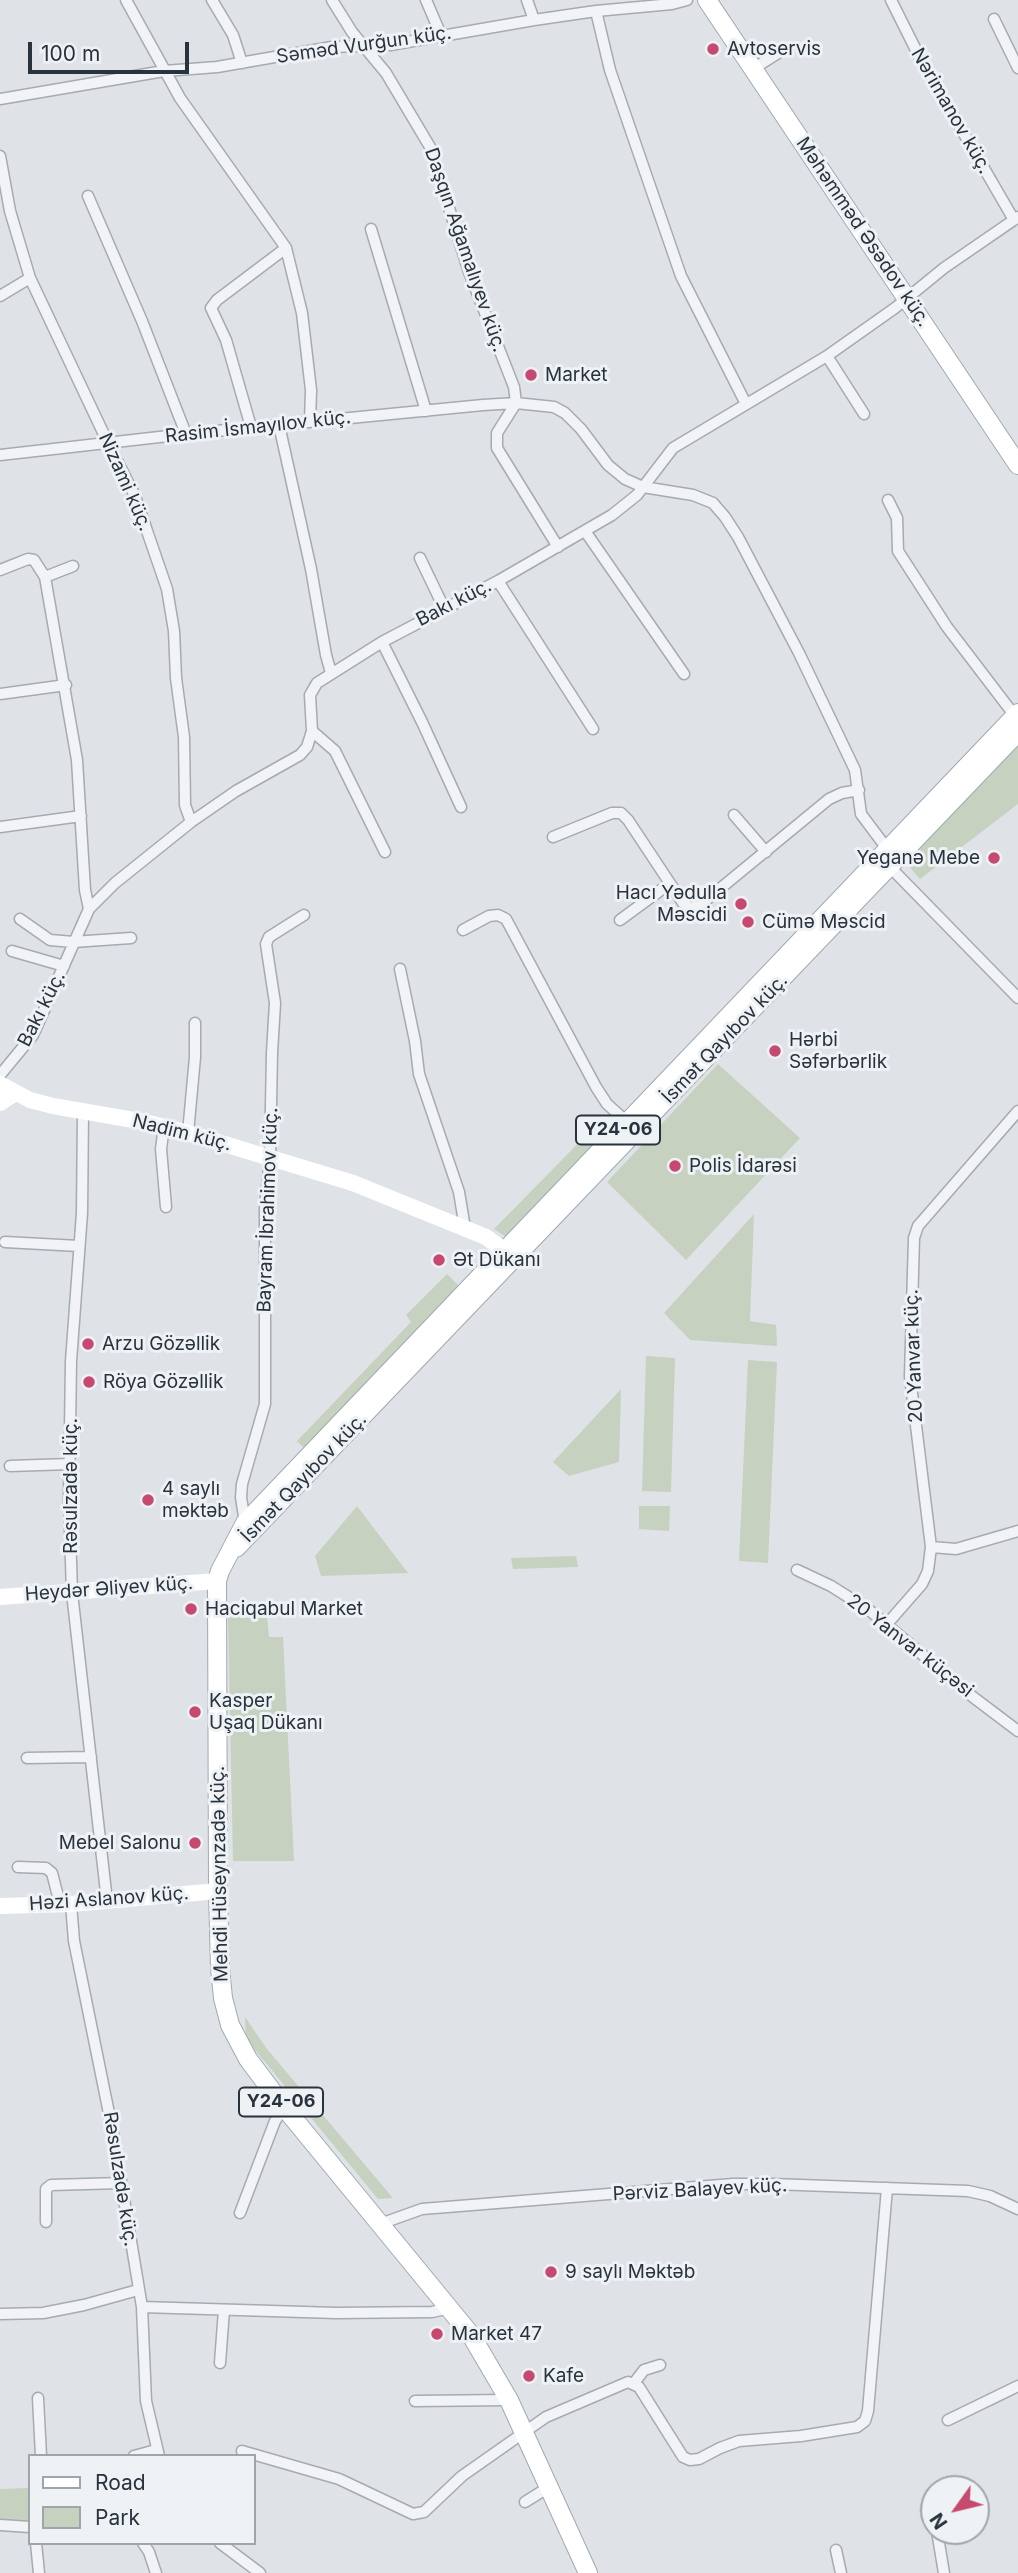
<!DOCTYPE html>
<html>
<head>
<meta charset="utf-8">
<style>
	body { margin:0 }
	#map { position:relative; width:1018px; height:2573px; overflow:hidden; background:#dfe3e7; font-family:Inter,sans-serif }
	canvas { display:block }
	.legend { position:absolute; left:28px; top:2454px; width:228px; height:91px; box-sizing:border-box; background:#eef2f5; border:2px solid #9fa6ab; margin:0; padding:9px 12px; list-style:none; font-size:21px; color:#28333d }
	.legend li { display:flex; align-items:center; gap:14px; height:35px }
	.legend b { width:35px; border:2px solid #9fa6ab }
	.north { position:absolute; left:920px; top:2475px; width:70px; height:70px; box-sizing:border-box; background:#eef2f5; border:2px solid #9fa6ab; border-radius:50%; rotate:236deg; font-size:19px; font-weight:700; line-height:28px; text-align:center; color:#28333d }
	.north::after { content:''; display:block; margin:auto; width:24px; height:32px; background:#c6496f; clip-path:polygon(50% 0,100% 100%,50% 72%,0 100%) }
	.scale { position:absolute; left:28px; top:42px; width:161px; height:32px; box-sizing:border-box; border:4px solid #28333d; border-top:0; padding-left:9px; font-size:21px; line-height:24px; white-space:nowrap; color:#28333d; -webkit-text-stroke:5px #eef2f5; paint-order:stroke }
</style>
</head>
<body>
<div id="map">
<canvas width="1018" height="2573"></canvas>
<ul class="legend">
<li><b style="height:9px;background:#fff"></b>Road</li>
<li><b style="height:19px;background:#c7d1c0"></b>Park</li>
</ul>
<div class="north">N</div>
<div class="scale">100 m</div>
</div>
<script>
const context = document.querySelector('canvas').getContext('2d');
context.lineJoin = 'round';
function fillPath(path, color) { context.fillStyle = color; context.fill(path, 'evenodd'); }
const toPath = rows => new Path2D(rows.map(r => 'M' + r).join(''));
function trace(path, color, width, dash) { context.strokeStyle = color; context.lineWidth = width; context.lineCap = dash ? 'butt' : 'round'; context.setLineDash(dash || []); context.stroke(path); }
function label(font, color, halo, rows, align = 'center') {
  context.font = font + ' Inter,sans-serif'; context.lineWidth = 6; context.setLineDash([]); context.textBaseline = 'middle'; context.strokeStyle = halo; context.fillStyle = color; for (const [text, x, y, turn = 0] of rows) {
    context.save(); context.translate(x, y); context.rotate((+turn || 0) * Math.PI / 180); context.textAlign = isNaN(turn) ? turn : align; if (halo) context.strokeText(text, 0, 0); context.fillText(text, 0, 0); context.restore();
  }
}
fillPath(toPath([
	[1018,742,1018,804,920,879,903,860],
	[718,1064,800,1138,686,1260,607,1182],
	[603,1118,612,1127,506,1237,494,1229],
	[754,1214,750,1321,776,1325,777,1346,690,1340,664,1313],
	[447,1274,460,1287,305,1449,297,1441,411,1322,406,1315],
	[646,1356,675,1358,671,1492,642,1491],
	[748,1360,777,1362,768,1563,739,1561],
	[621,1389,619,1462,569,1476,553,1462],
	[357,1506,408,1573,321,1576,315,1556],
	[639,1506,670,1506,669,1531,639,1529],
	[576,1556,578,1567,513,1569,511,1558],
	[266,1605,269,1637,283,1637,294,1861,233,1861,228,1617,247,1607],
	[245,2017,267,2049,393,2198,378,2199,246,2039],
	[30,2488,30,2521,0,2520,0,2489]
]), '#c7d1c0');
const street = toPath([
	[126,0,180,98,286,248,302,313,311,390,310,422],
	[212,0,233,35,242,63],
	[332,0,352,32,386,73,430,147,469,272,514,387,516,403,497,433,497,448,558,547],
	[426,0,441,35],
	[527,0,534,20],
	[891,0,920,58,1014,220],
	[596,11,610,70,681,276,746,404],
	[994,19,1018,68],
	[753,69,781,51],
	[0,99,164,71,217,67,332,47,390,45,534,20,596,11,672,4,687,0],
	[0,156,10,211,30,278,108,443,135,496,167,589,174,631,176,678,184,737,185,805,191,822],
	[88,196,142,321,186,434],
	[371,229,426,411],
	[0,296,30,278],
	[827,356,864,414],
	[279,425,311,569,326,655,331,673],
	[251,427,226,340,211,308,217,300,286,248],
	[0,455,186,434,483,405,516,403,554,407,565,413,581,429,608,465,625,479,643,487,693,495,713,503,725,517,738,537,799,653,855,770,861,814,888,850],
	[888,500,897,518,898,551,947,627,1015,716],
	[585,531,684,674],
	[420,558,444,608],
	[0,570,28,559,34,560,45,577,77,760,85,890,89,909],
	[45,577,73,566],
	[498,581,593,729],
	[382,642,422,722,461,807],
	[0,694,66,685],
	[312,731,335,751,385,852],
	[734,815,766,852],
	[0,827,81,816],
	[553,837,612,813,621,813,628,820,683,903,690,908,699,906,829,799,842,793,859,790],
	[890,867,1018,998],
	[20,919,50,940,73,942,131,938],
	[620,920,669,884],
	[463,930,489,916,498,915,506,919,596,1087,607,1104,627,1122],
	[12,951,64,966],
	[400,969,415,1041,419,1074,459,1192,465,1228],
	[0,1075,33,1035,89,909,115,883,191,822,236,791,300,755,307,747,312,731,310,695,317,683,382,642,498,581,612,515,637,495,673,448,827,356,895,308,944,268,1018,217],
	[83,1112,82,1213,71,1361,69,1499,72,1593,107,1901],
	[164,1126,161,1149,166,1207],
	[188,1133,195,1057,195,1023],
	[5,1242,79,1246],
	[10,1466,70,1464],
	[245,1523,241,1497,242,1484,265,1404,265,1208,270,1157,272,1053,275,1003,266,944,269,937,304,915],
	[931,1547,956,1549,1018,1531],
	[797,1570,831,1586,869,1610,973,1697,1018,1731],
	[887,1624,922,1584,928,1571,931,1547,910,1377,914,1238,918,1226,1018,1111],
	[27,1758,91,1757],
	[18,1867,46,1868,52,1873,60,1904],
	[71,1904,74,1941,113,2133,142,2307,146,2401,159,2456],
	[240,2213,275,2121,284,2107],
	[46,2222,46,2189,51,2185,121,2183],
	[380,2224,422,2209,733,2184,772,2184,968,2191,990,2196,1018,2209],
	[142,2307,336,2313,432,2312,450,2308],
	[0,2314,43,2313,84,2305,138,2290],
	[220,2363,224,2310],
	[634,2383,644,2370,660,2365],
	[38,2398,41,2456],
	[415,2401,509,2400],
	[948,2420,1018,2386],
	[242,2451,339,2479,413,2514,424,2512,462,2476,546,2417,628,2382,639,2387,683,2457,690,2460,699,2459,720,2448,739,2441,801,2436,857,2427,865,2421,868,2411,887,2188],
	[134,2456,156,2450],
	[525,2502,549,2487],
	[0,2525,30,2527],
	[937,2531,944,2573],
	[36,2543,39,2573],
	[143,2543,149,2552,156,2573],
	[220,2543,260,2573],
	[836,2550,841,2573]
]);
const primary = toPath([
	[707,0,1018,465],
	[236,1548,1018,732],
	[588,2573,509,2400,471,2335,284,2107,248,2059,230,2025,223,1998,220,1968,218,1891,217,1581,220,1571,245,1523,1018,713]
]);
trace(street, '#a4abb1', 13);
trace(primary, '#9fa9b2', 20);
trace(street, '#f1f3f6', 10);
trace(toPath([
	[0,1084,30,1100,53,1106,145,1122,188,1133,353,1183,486,1237,513,1257],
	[0,1103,15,1093],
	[0,1597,217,1581],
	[0,1906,71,1904,218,1891]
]), '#fff', 16);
trace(primary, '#fff', 18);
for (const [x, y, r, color] of [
	[713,49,7,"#c6496f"],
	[531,375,7,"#c6496f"],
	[994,858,7,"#c6496f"],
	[741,904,7,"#c6496f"],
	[748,922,7,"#c6496f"],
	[775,1051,7,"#c6496f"],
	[675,1166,7,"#c6496f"],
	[439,1260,7,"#c6496f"],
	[88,1344,7,"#c6496f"],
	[89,1382,7,"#c6496f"],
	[148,1500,7,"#c6496f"],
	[191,1609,7,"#c6496f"],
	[195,1712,7,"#c6496f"],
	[195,1843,7,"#c6496f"],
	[551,2272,7,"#c6496f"],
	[437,2334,7,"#c6496f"],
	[529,2376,7,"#c6496f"]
]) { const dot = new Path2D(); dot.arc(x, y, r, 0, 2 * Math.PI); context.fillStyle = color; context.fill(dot); trace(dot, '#eef2f5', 2.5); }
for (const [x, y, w] of [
	[618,1130,84],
	[281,2102,84]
]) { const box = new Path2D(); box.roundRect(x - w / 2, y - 14.5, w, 29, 5); context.fillStyle = '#eef2f5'; context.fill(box); trace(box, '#28333d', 2); }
label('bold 18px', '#28333d', null, [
	["Y24-06",618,1130],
	["Y24-06",281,2102]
]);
label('19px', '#28333d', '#eef2f5', [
	["Səməd Vurğun küç.",364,45,-8],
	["Nərimanov küç.",951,111,60],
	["Məhəmməd Əsədov küç.",863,232,56],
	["Daşqın Ağamalıyev küç.",465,250,71],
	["Rasim İsmayılov küç.",258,427,-6],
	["Nizami küç.",125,482,66],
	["Bakı küç.",454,603,-27],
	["Bakı küç.",42,1009,-63],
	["İsmət Qayıbov küç.",725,1039,-46],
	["Nadim küç.",182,1133,14],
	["Bayram İbrahimov küç.",268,1210,-88],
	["20 Yanvar küç.",914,1356,-92],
	["İsmət Qayıbov küç.",304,1478,-46],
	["Rəsulzadə küç.",71,1486,-90],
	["Heydər Əliyev küç.",109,1589,-4],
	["20 Yanvar küçəsi",910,1646,38],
	["Mehdi Hüseynzadə küç.",220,1874,-91],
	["Həzi Aslanov küç.",109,1899,-4],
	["Rəsulzadə küç.",120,2179,81],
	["Pərviz Balayev küç.",700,2190,-3]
]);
label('19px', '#28333d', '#eef2f5', [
	["Avtoservis",727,49],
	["Market",545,375],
	["Yeganə Mebe",980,858,"right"],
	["Hacı Yədulla",727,893,"right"],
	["Məscidi",727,915,"right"],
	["Cümə Məscid",762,922],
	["Hərbi",789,1040],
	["Səfərbərlik",789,1062],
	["Polis İdarəsi",689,1166],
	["Ət Dükanı",453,1260],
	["Arzu Gözəllik",102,1344],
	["Röya Gözəllik",103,1382],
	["4 saylı",162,1489],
	["məktəb",162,1511],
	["Haciqabul Market",205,1609],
	["Kasper",209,1701],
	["Uşaq Dükanı",209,1723],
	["Mebel Salonu",181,1843,"right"],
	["9 saylı Məktəb",565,2272],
	["Market 47",451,2334],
	["Kafe",543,2376]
], 'left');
</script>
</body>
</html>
